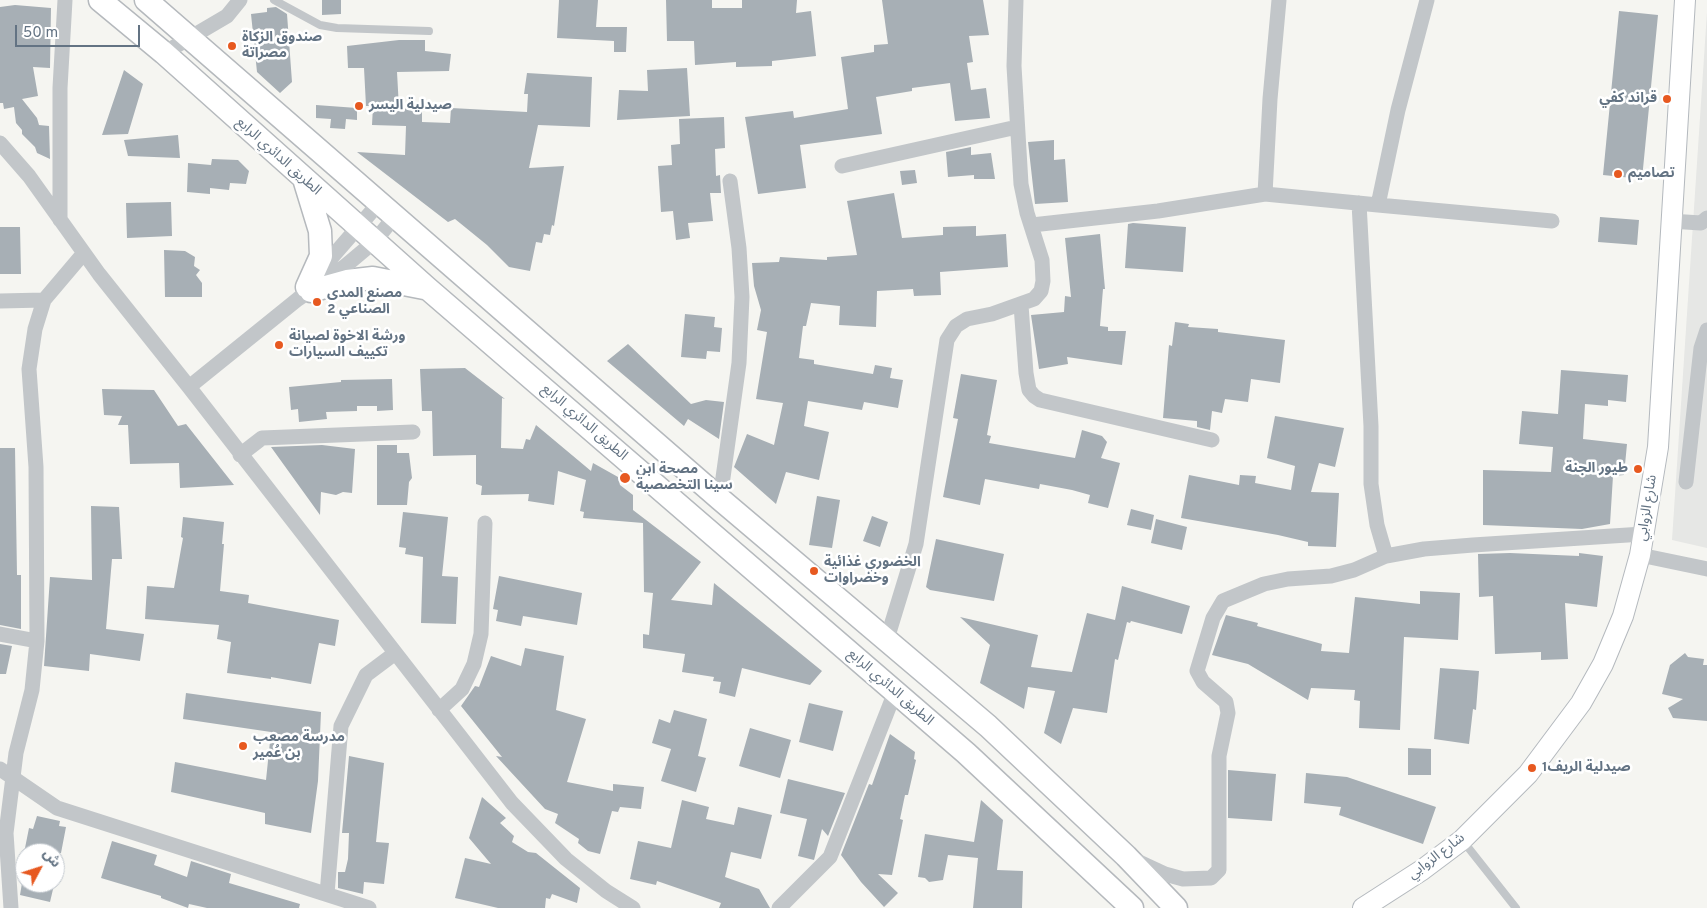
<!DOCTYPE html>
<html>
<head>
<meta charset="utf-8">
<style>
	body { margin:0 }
	#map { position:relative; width:1707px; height:908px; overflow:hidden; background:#f5f5f1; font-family:Overpass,"Noto Sans Arabic",sans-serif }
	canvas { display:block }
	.north { position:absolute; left:15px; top:843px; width:50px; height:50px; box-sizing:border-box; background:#fff; border:1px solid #c1c7cd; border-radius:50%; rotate:50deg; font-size:14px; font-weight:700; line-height:20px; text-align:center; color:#637383 }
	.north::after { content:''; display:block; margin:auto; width:18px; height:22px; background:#e75920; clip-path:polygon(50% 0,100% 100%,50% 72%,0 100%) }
	.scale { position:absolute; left:15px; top:25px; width:125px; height:22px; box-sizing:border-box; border:2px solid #637383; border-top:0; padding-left:6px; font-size:15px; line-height:18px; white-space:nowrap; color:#637383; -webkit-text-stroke:4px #fff; paint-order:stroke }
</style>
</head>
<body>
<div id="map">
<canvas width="1707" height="908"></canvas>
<div class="north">ش</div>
<div class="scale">50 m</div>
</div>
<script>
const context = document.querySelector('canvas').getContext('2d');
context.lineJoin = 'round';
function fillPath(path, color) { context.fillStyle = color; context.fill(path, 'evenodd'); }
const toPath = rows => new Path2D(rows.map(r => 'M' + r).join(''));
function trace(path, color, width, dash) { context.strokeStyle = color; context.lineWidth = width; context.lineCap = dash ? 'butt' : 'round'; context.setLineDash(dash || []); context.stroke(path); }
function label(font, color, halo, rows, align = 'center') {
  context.font = font + ' Overpass,"Noto Sans Arabic",sans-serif'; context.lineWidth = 5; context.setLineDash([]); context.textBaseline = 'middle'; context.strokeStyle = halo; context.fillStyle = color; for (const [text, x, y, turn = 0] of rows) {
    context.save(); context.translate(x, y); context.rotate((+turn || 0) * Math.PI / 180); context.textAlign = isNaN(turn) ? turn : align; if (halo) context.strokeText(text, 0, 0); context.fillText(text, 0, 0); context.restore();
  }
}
fillPath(toPath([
	[1707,12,1707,548,1672,540]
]), '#e6e7e5');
fillPath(toPath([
	[322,0,341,0,341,14,322,15],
	[559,0,598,0,596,27,627,27,626,52,614,52,614,41,557,38],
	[666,0,712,0,712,8,742,8,742,0,797,0,796,13,811,11,816,56,772,61,772,66,736,67,736,62,695,65,694,41,667,41],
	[882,0,983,0,989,35,969,36,973,62,967,63,971,90,986,88,990,118,955,121,950,83,912,88,912,91,876,97,882,134,800,145,806,188,758,194,745,117,793,111,794,118,848,109,841,57,874,52,874,45,888,44],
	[15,5,51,8,50,68,33,67,38,96,22,99,37,118,39,125,49,126,50,159,37,153,35,147,22,134,22,130,16,123,14,107,4,109,3,103,0,103,0,7],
	[276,7,287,14,292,82,280,93,257,72,251,14,267,12,267,8],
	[1619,11,1658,15,1642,179,1603,175],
	[399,40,425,40,425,51,451,54,449,71,397,72,399,108,422,109,422,122,450,123,451,108,527,112,528,94,524,94,527,73,592,77,590,127,538,125,529,168,564,166,554,226,552,225,550,235,544,234,542,243,536,242,530,271,509,267,487,245,455,219,448,222,357,152,405,155,406,126,372,125,373,106,366,106,364,68,348,68,347,46],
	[687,68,690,116,617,120,619,90,648,91,647,70],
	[124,70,143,84,128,134,102,135],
	[316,105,357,108,357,120,346,119,345,129,330,128,331,119,316,118],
	[724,117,725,148,715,149,716,176,720,175,721,193,710,193,713,221,688,223,690,238,676,240,673,211,661,212,658,166,672,165,671,145,680,144,679,119],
	[178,135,180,158,128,156,124,140],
	[1054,140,1054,160,1065,159,1068,202,1035,204,1028,142],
	[971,147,971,155,991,153,995,179,974,179,974,175,948,177,946,152],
	[212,159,238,160,249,171,246,184,230,183,229,190,210,188,210,194,187,192,188,163,211,165],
	[915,170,917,183,902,185,900,171],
	[894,193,902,238,943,235,943,227,976,226,976,236,1006,234,1008,267,940,272,941,295,914,296,913,289,877,291,876,327,839,325,840,306,811,303,806,326,803,326,799,358,814,360,814,364,873,374,875,365,892,368,890,378,903,380,898,408,864,402,862,410,808,401,804,426,829,432,819,480,786,472,776,504,734,467,747,434,774,445,783,403,756,399,767,332,757,330,761,310,754,286,752,263,779,262,780,257,827,260,827,257,857,255,847,201],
	[171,202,172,236,127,238,126,203],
	[1600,217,1639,220,1637,245,1598,242],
	[1133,223,1186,227,1183,272,1125,268,1128,224],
	[0,227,20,227,21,274,0,274],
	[1100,234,1105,289,1103,289,1100,326,1108,327,1108,331,1126,331,1122,365,1067,357,1068,364,1039,369,1031,315,1064,312,1065,296,1071,297,1065,238],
	[164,250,185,251,195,257,194,266,200,270,196,275,202,283,202,297,165,297],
	[685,314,715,317,714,327,722,328,720,352,707,351,706,359,681,357],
	[1175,322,1189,324,1188,327,1218,329,1218,332,1285,340,1280,383,1251,379,1248,402,1225,399,1222,413,1212,411,1210,430,1197,427,1197,421,1163,418,1169,345,1172,346],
	[628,344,691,404,706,400,724,402,719,439,688,419,684,426,607,361],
	[465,368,505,399,502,398,501,448,523,449,526,439,530,440,536,425,591,471,593,463,618,477,620,485,633,495,633,510,701,562,671,600,712,605,714,583,822,671,810,685,742,668,735,697,719,693,721,682,713,681,714,677,682,672,685,654,643,648,643,634,649,635,653,593,644,592,643,523,583,518,584,512,580,511,586,480,558,471,554,505,528,501,529,494,481,495,482,486,476,484,476,455,433,456,432,411,422,411,420,369],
	[1561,370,1628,375,1626,402,1608,400,1608,406,1585,404,1583,439,1627,444,1624,475,1613,476,1610,524,1582,529,1483,525,1483,470,1551,472,1553,447,1519,444,1522,411,1558,414],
	[961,374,997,380,987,435,991,436,989,443,1075,458,1082,430,1102,436,1107,442,1101,458,1120,463,1108,508,1088,503,1090,495,1072,490,1040,484,1039,489,985,479,980,505,943,497,958,419,953,418],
	[392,379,393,410,377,411,377,406,357,406,357,411,326,412,327,419,299,422,298,409,291,410,289,387,341,382,341,380],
	[102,389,154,390,178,426,186,424,234,485,180,488,179,463,130,464,128,425,118,425,122,416,104,415],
	[1275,416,1344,428,1335,467,1319,463,1311,492,1339,493,1336,547,1308,546,1308,542,1278,535,1181,518,1189,475,1239,485,1240,475,1256,476,1255,483,1291,490,1295,466,1267,458],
	[322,445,355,449,352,493,343,492,336,495,321,492,320,515,271,447],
	[377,445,397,445,397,453,409,453,412,478,409,482,407,505,377,505],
	[0,448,15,448,17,575,21,575,21,629,0,625],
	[817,496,840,500,832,548,809,545],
	[91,506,119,507,122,559,112,559,106,629,144,634,140,661,90,654,89,671,44,666,50,577,92,580],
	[1131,509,1154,515,1151,530,1127,525],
	[403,512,448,517,442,576,458,577,456,624,421,623,423,557,405,554,406,548,399,547],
	[872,516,888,522,880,547,863,541],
	[183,517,224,522,222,544,224,544,220,591,249,595,248,603,339,620,335,646,319,643,311,684,271,677,271,679,227,673,231,642,217,639,219,625,145,619,147,586,174,588,183,538,181,537],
	[1156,519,1187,527,1182,550,1151,543],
	[936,539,1004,554,994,601,930,590,926,587],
	[1510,553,1579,556,1579,553,1603,556,1597,607,1565,603,1568,659,1541,660,1541,652,1495,654,1493,596,1479,597,1478,554],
	[499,576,582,593,577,625,523,616,521,626,496,621,498,610,493,609],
	[1122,586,1190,606,1182,634,1131,621,1130,623,1127,622,1118,660,1115,659,1107,713,1073,708,1061,744,1044,733,1055,691,1028,687,1024,709,980,683,990,645,960,617,1038,635,1031,667,1072,672,1087,613,1115,620],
	[1420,591,1460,593,1458,640,1404,637,1400,730,1359,728,1360,701,1354,700,1355,690,1311,688,1308,700,1248,664,1212,655,1226,615,1258,623,1257,626,1322,644,1321,651,1349,653,1355,597,1420,604],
	[0,644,12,646,6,674,0,674],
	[525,648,564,656,556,710,586,719,567,782,613,791,613,784,644,787,641,809,620,807,618,812,612,811,600,854,588,851,578,843,579,839,555,823,558,814,545,809,496,756,502,757,461,706,475,686,479,687,491,656,521,666],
	[1685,653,1688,657,1704,659,1703,665,1707,665,1707,721,1673,718,1668,708,1683,699,1662,694,1670,665],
	[1440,668,1479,671,1476,710,1473,709,1469,744,1434,739],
	[186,693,321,712,318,781,311,833,265,824,265,813,171,792,175,762,266,780,271,732,183,719],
	[809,703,843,711,833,751,799,742],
	[674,710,707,719,698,756,706,758,696,792,661,781,671,749,652,743,659,719,670,723],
	[750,728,791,740,780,778,739,766],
	[890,734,915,752,914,759,916,760,908,795,905,795,900,819,903,820,892,875,878,874,898,893,884,907,861,882,841,855,869,784,872,785],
	[1408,748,1431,749,1431,775,1408,775],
	[349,756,384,763,376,842,389,843,384,884,364,882,363,894,338,888,338,872,345,872,348,859,349,833,342,833],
	[1228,770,1276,774,1272,821,1228,818],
	[1306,773,1347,777,1436,807,1423,844,1339,815,1341,807,1304,803],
	[788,779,845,793,828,836,822,829,814,860,798,856,807,819,780,813],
	[482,797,506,818,500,823,514,836,512,842,528,852,536,853,580,888,577,903,552,894,550,899,546,898,545,908,498,908,455,898,465,858,491,864,469,838],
	[682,800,709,807,706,819,734,825,738,807,772,815,761,859,731,852,725,877,759,889,770,908,719,908,721,903,657,881,656,885,630,879,638,841,671,848],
	[981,800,1003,820,997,870,1023,871,1022,908,973,908,978,858,948,855,943,880,929,882,925,878,918,877,925,834,974,842],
	[37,816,60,821,59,826,66,827,61,853,24,853,29,828,33,829],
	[112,841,157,855,154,865,187,877,191,861,231,874,229,883,300,904,299,908,207,908,189,904,188,908,161,898,161,896,101,878],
	[22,883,54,885,50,902,20,895]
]), '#a7afb5');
const secondary = toPath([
	[1363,908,1422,870,1462,840,1528,774,1581,703,1603,664,1623,616,1640,555,1658,447,1685,0]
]);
const primary = toPath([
	[100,0,164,53,427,288,966,753,1132,908],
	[146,0,720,499,988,726,1126,856,1176,908],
	[305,182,320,231,321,256,307,287],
	[311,291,347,281,373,278,424,288]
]);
trace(secondary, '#b4b9be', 22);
trace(primary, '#b5b9bd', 25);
trace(toPath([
	[274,0,320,25,337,28,429,31],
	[1463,841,1516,908]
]), '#c2c6c9', 8);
trace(toPath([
	[164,53,227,16,240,0],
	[0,143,29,176,99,274,189,387,512,803,566,859,606,891,633,908],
	[842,166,1017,127],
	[1265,194,1378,205,1398,110,1427,0],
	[1359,203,1371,426,1371,484,1377,525,1386,556,1424,549,1473,545,1643,534],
	[1378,205,1552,221],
	[60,220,60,88,65,0],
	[1670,221,1701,223,1707,218],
	[1032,225,1158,211,1265,194,1270,99,1279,0],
	[319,272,379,203],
	[0,301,44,300],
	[1021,305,1026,373,1029,390,1034,396,1040,400,1212,440],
	[189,387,298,299,344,267,375,241,395,216],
	[240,455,262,438,413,432],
	[1686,482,1701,348,1707,330],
	[720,499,739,363,742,297,739,248,730,181],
	[1640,555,1707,569],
	[0,634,37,641],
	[887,639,916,544,947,340,956,326,967,319,992,314,1034,299,1041,291,1043,281,1042,260,1027,213,1021,184,1014,66,1016,0],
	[439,710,462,689,474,664,481,634,485,523],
	[0,769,57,808,369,908],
	[1137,861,1165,874,1183,879,1211,878,1219,870,1219,756,1228,713,1226,702,1203,682,1197,671,1213,618,1223,601,1264,584,1288,579,1331,576,1354,570,1386,556],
	[327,894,341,726,366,675,394,654],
	[11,908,6,833,16,753,32,690,37,641,36,467,29,369,35,329,44,300,83,254],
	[779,908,830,857,895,692]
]), '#c2c6c9', 15);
trace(secondary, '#fff', 20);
trace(primary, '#fff', 22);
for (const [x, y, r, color] of [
	[232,46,5,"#e75920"],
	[1667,99,5,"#e75920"],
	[359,106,5,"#e75920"],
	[1618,174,5,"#e75920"],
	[317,302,5,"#e75920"],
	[279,345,5,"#e75920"],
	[1638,469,5,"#e75920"],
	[625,478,6,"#e75920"],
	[814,571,5,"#e75920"],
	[243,746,5,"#e75920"],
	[1532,768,5,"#e75920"]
]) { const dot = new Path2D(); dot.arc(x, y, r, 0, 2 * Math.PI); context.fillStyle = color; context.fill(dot); trace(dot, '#fff', 2); }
label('bold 14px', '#637383', '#fff', [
	["صندوق الزكاة",242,38],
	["مصراتة",242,54],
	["قراند كفي",1657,99,"right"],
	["صيدلية اليسر",369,106],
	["تصاميم",1628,174],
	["مصنع المدى",327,294],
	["الصناعي 2",327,310],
	["ورشة الاخوة لصيانة",289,337],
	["تكييف السيارات",289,353],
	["طيور الجنة",1628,469,"right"],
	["مصحة ابن",636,470],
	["سينا التخصصية",636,486],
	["الخضوري غذائية",824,563],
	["وخضراوات",824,579],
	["مدرسة مصعب",253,738],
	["بن عُمير",253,754],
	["صيدلية الريف1",1542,768]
], 'left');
label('14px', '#637383', '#fff', [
	["الطريق الدائري الرابع",278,157,42],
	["الطريق الدائري الرابع",584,423,41],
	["شارع الزوابي",1648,508,-81],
	["الطريق الدائري الرابع",890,688,41],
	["شارع الزوابي",1437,857,-37]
]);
</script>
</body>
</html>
